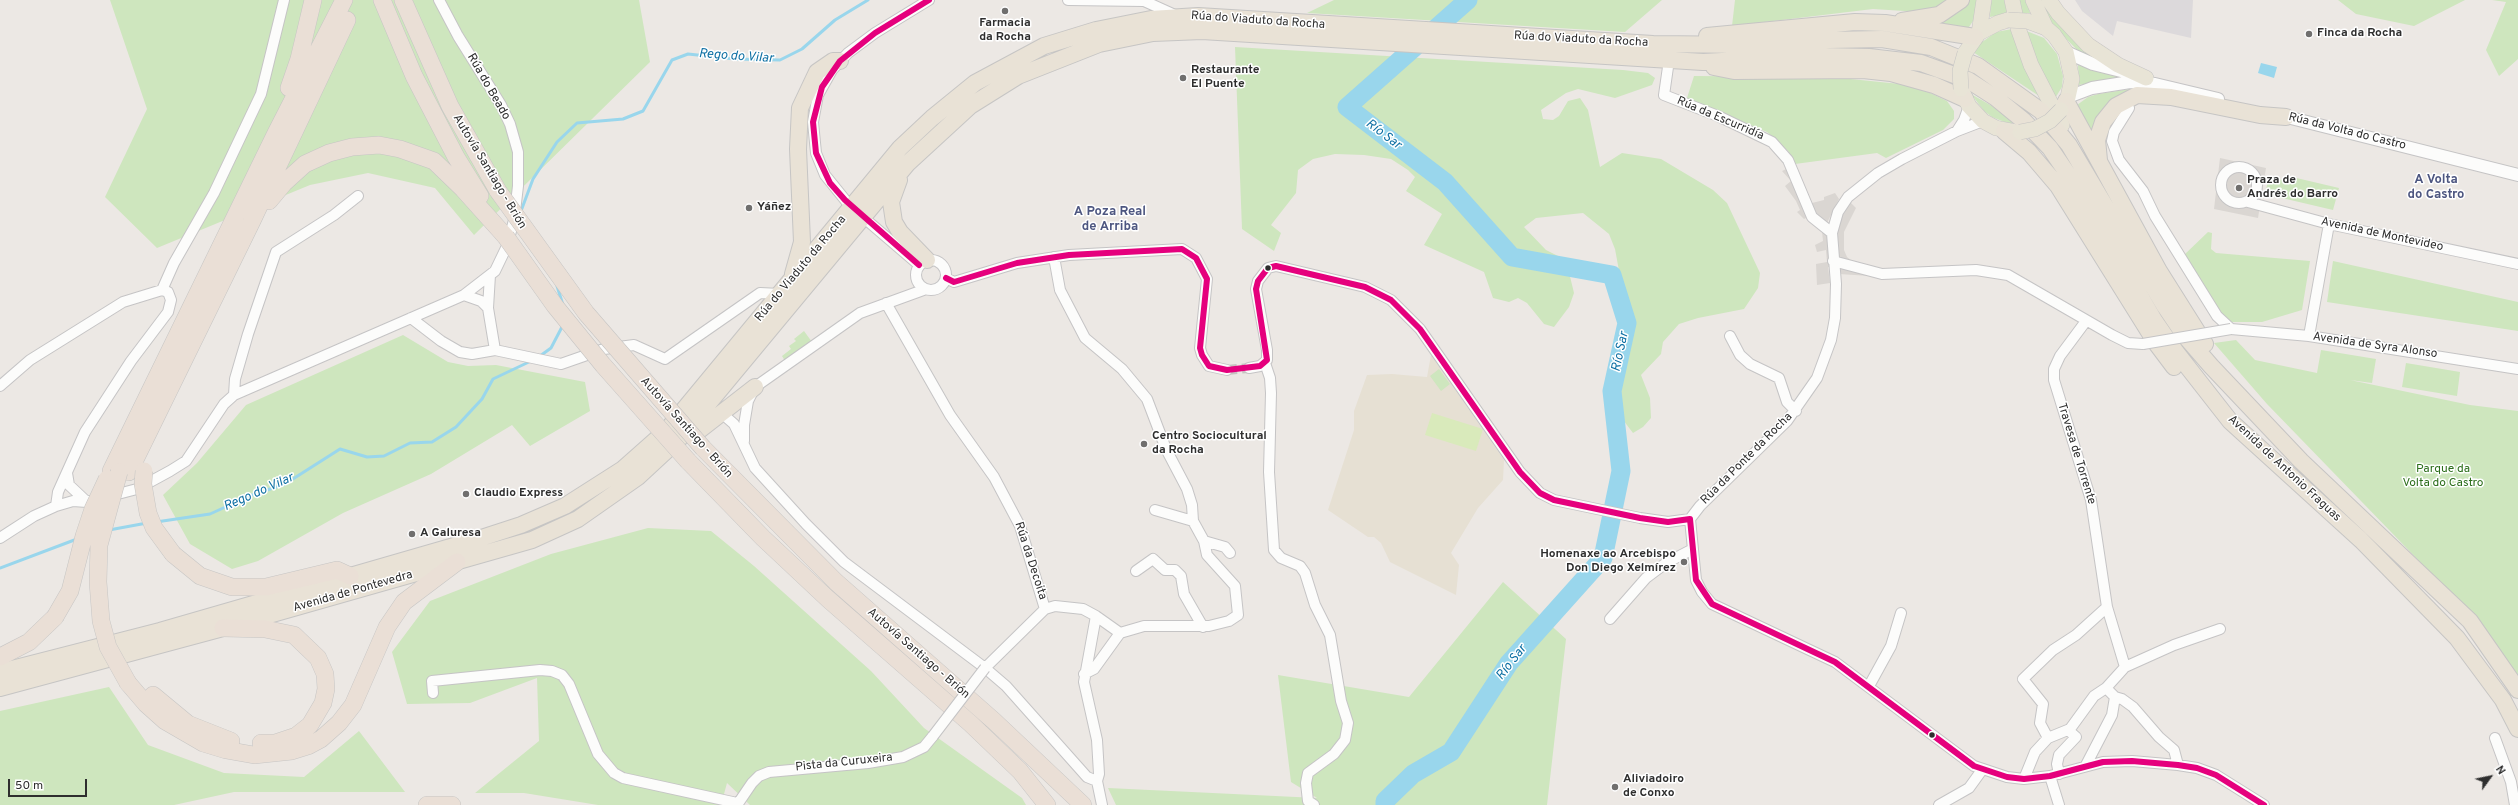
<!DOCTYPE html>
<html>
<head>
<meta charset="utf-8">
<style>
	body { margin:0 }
	#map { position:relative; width:2518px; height:805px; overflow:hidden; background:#ece8e4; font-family:Overpass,sans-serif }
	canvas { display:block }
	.north { position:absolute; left:2470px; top:757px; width:40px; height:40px; -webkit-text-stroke:3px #fff; paint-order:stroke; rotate:57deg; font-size:11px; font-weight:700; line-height:16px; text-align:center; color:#2e2e2e }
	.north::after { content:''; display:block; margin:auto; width:14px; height:18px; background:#2e2e2e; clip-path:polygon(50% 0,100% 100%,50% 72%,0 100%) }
	.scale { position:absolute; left:8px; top:779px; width:79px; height:18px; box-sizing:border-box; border:2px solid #2e2e2e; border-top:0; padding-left:5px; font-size:12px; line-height:14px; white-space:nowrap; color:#2e2e2e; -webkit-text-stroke:3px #fff; paint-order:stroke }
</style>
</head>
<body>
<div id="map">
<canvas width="2518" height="805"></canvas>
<div class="north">N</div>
<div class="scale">50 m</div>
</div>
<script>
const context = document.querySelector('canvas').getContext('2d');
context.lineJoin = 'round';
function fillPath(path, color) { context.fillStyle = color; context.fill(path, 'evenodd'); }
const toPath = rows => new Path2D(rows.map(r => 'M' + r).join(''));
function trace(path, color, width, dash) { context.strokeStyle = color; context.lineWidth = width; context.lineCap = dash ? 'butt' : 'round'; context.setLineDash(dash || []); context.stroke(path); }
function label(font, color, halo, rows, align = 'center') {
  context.font = font + ' Overpass,sans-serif'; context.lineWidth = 3; context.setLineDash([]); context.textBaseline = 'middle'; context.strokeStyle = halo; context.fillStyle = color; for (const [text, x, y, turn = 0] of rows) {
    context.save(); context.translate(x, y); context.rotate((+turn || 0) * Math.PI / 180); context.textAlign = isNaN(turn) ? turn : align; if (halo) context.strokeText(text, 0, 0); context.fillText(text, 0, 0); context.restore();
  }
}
fillPath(toPath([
	[2075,0,2193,0,2191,38,2117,21,2113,36,2082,11]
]), '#dcd9db');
fillPath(toPath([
	[1431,355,1504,460,1503,480,1478,508,1451,553,1459,565,1456,595,1390,562,1381,543,1374,537,1368,537,1328,510,1354,430,1354,411,1367,375,1392,374,1427,377]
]), '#e6e0d3');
fillPath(toPath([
	[110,0,639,0,650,62,474,235,435,188,368,173,310,185,157,248,105,197,147,109],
	[1334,0,1662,0,1625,32,1307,13],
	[1735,0,1948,0,1942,5,1920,12,1873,9,1732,26],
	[1970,0,1978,0,1975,18,1969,27,1964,29,1929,24],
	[1991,0,2008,0,2010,13,1990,17],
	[2017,0,2027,0,2030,13,2019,13],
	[2040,0,2044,0,2113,65,2082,55,2048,20],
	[2338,0,2465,0,2414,26,2356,14],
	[2492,0,2518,0,2518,59,2499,76,2486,50,2506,2],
	[2012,29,2039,96,1973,52,1978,45,1996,32],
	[2024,30,2044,38,2057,54,2063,76,2062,87,2054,100],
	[1235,47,1623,70,1648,73,1655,78,1652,85,1615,98,1578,89,1566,93,1541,110,1543,119,1553,120,1559,116,1568,101,1580,98,1588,110,1600,167,1622,153,1661,159,1713,190,1727,203,1760,273,1758,288,1744,309,1698,318,1679,324,1663,342,1661,354,1641,375,1650,398,1651,418,1643,427,1633,433,1617,412,1617,389,1627,349,1629,325,1615,249,1609,234,1583,213,1536,218,1524,227,1546,250,1566,260,1574,293,1569,307,1554,327,1544,324,1527,303,1518,298,1509,302,1493,298,1484,272,1424,245,1442,214,1406,191,1415,177,1408,170,1391,159,1364,155,1335,154,1313,159,1298,170,1296,193,1271,225,1281,233,1274,251,1242,229],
	[2078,65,2089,67,2123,77,2079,85],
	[1694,76,1831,77,1900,84,1926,91,1947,101,1954,111,1954,119,1943,130,1886,158,1877,153,1795,164,1788,151,1767,132,1687,98],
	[2130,89,2130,91,2093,139,2077,105,2088,97,2098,94],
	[1971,94,1992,106,2014,123,2007,123,1992,117,1984,111],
	[2288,176,2339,188,2333,210,2265,194,2269,177,2287,181],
	[2208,232,2212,233,2211,249,2216,253,2310,261,2302,310,2262,322,2232,322,2224,317,2184,255],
	[2333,261,2518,302,2518,331,2327,302],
	[804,331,812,342,785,361,782,356,791,349,789,346,796,341,794,339],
	[403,335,448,362,468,366,496,365,585,382,590,411,530,446,512,425,431,474,343,513,258,561,232,569,190,544,163,495,197,463,246,405],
	[2236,340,2255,360,2317,373,2321,350,2376,359,2372,383,2350,380,2470,405,2518,411,2518,676,2485,629,2267,404,2214,343],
	[2406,363,2460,372,2457,396,2402,387],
	[1439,369,1450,384,1441,391,1430,376],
	[648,528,711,531,754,566,871,671,924,728,1022,798,1026,805,750,805,727,783,721,805,598,805,524,793,475,793,539,741,537,678,470,703,407,704,392,652,430,601,551,554],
	[1503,582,1566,639,1547,805,1116,805,1108,788,1317,798,1291,782,1278,675,1409,697],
	[109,687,148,745,224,773,304,777,359,731,405,792,234,792,174,805,0,805,0,711]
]), '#cee6be');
fillPath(toPath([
	[1432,413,1483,429,1476,451,1425,435]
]), '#d9eabb');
fillPath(toPath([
	[2220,158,2266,168,2258,218,2214,209],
	[1795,165,1808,204,1824,200,1824,197,1835,193,1839,199,1828,221,1827,237,1836,240,1841,218,1850,202,1856,208,1844,232,1844,250,1847,257,1870,276,1839,274,1838,268,1828,267,1830,283,1817,285,1816,264,1827,262,1826,250,1817,252,1815,245,1823,241,1822,231,1808,217,1804,219,1797,212,1800,210,1796,201,1785,186,1791,181,1782,171]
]), '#dad6d2');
fillPath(toPath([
	[2261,63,2277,67,2274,78,2258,73]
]), '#99d6ec');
trace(toPath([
	[521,211,533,179,557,142,577,123,623,119,643,111,672,60,688,54,735,59,780,60,802,49,835,20,868,0],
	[557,286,563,305],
	[540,356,551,348,563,325],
	[156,522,210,514,252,495,285,484,340,449,367,457,384,456,410,443,432,442,456,427,482,399,493,379,531,361],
	[109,530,147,523],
	[0,568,77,539]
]), '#99d6ec', 3);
trace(toPath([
	[1385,805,1385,801,1413,774,1451,752,1509,663,1603,558,1621,471,1612,391,1627,323,1612,275,1512,257,1445,182,1347,107,1468,0]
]), '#99d6ec', 19);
trace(toPath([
	[1227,370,1249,368]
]), '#c6c3c0', 10, [10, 5]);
const minor = toPath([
	[1068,0,1144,1,1175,15],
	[1669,60,1664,95,1718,116,1772,142,1788,160,1812,217,1832,233],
	[2129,108,2114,132,2112,141,2119,160,2143,191,2155,216,2217,316,2231,329,2309,336,2518,369],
	[1957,131,1964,120,1969,106],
	'2221 185a18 18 0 1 1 36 0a18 18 0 1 1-36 0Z',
	[846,201,825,175,816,153,813,122,818,95,832,70,848,53,875,33,929,0],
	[2248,202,2329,224,2518,264],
	[870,223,919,265],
	[1054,257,1060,290,1085,338,1122,369,1147,399,1166,449,1187,489,1192,505,1193,521,1204,541,1207,555,1235,586,1238,615,1229,621,1209,626,1144,626,1120,633,1094,669,1084,674],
	'916 275a15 15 0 1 1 30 0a15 15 0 1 1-30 0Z',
	[1833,261,1882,274,1976,270,2008,275,2112,335,2128,343,2143,344],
	[490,275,488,308,495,350],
	[946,278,954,282,1017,263,1069,255,1182,249,1196,258,1207,279,1200,348,1202,355,1209,366,1227,370],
	[162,290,174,263,214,193,261,94,284,0],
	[464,295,481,301,488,308],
	[886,303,950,415,994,477,1020,526,1045,609],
	[411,318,441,341,460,352,472,354,495,350,561,364,604,349,634,345,665,359,760,293,780,294],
	[2086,321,2060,356,2054,369,2054,380,2091,500,2107,607,2125,667],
	[1730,336,1740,355,1750,364,1779,378,1787,402,1796,411],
	[2309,336,2329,224],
	[1265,363,1270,378,1271,393,1269,472,1274,550,1281,558,1300,566,1305,573,1315,605,1330,635,1341,701,1348,723,1345,740,1334,754,1308,773,1306,783,1308,801,1314,805],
	[1249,368,1260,366,1267,360,1267,350,1256,289,1258,281,1268,268,1276,266,1365,287,1391,300,1420,329,1520,472,1540,493,1554,500,1640,518,1668,522,1690,519],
	[0,386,30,360,123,302,162,290],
	[234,395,235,379,248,334,276,252,334,215,358,196],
	[718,415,726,417,734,424,755,468,806,524,844,562,985,668,1006,686,1087,777,1097,781],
	[744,441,744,425,748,401,755,387,860,313,926,289],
	[67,473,69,485,87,502],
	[56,506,58,492,85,432,131,361,168,312,171,300,168,292,162,290],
	[1155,510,1193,521],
	[1690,519,1696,580,1702,592,1712,604,1835,662,1974,766,2007,777,2024,779,2050,776,2103,762,2132,761,2178,765,2197,768,2216,775,2264,805],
	[1690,519,1700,506,1787,421,1817,378,1831,340,1835,318,1836,284,1832,233,1838,212,1848,197,1878,173,1902,159,1957,131,1983,121],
	[0,538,34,516,56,506,73,501,87,502,137,489,170,471,186,461,224,404,234,395,464,295,495,271,507,246,514,220,518,186,518,152,510,124,501,105,458,36,439,0],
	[1204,541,1225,547,1230,553],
	[1136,571,1153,559,1165,570,1175,570,1181,576,1184,594,1203,627],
	[1096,616,1120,633],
	[1610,619,1646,578,1666,563,1691,550],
	[985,668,1045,609,1055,606,1083,609,1096,616,1084,682,1097,740,1099,774,1097,781],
	[1869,686,1891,646,1901,613],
	[433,693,432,681,540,670,552,671,562,675,569,684,598,754,614,773,623,778,737,803],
	[2115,697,2106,688,2125,667,2174,645,2220,629],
	[2115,697,2122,699,2133,707,2159,737,2174,750,2178,765],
	[2048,738,2040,723,2043,704,2023,679,2053,650,2076,635,2107,607],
	[2495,738,2511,782,2515,805],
	[2086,765,2112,715,2115,697],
	[2059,774,2057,764,2059,755,2076,737,2068,730],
	[2050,776,2059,805],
	[2024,779,2035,752,2048,738,2070,729,2094,696,2106,688],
	[1097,781,1102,805],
	[737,805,752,783,759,776,769,772,868,763,903,757,924,747,933,736],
	[1939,805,1969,788,1982,770]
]);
const tertiary = toPath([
	[2066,52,2093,64,2125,72],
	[2068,97,2092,88,2130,82,2155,84,2218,99],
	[2279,115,2518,175]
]);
const primary = toPath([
	[2012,0,2018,28,2031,65,2062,125],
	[2033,0,2046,28],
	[2049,0,2058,13,2088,45,2118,65,2146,78],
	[2027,21,2046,28,2054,35,2066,52,2072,79,2068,97,2061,110],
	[1979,33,1984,0],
	[1965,53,1979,33,1998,23,2008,20],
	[1961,89,1969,106,1983,121,1996,128,2017,132]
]);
const trunk = toPath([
	[1902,21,1939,15,1961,0],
	[1707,36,1855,22,1885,23,1975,37],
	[1714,67,1734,71,1863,70,1891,73,1934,85,1965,99],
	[2066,101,2159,271,2205,344],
	[2004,131,2029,152,2058,186,2156,343,2174,367],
	[2099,160,2097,140,2103,122,2116,106,2137,95,2171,97,2260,115,2286,117],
	[899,180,891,202,894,222,900,232,927,260],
	[793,274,802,242,798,149,800,108,817,72,833,61,840,61],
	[692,436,755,387],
	[0,672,160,631,475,540,521,525,565,506,623,469,667,430,900,148,932,118,975,83,1044,46,1096,30,1151,19,1198,16,1653,44,1752,45,1829,40,1882,39,1931,47,1978,66,2041,111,2069,145,2164,305,2185,336,2211,366,2301,461,2470,621,2518,690],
	[0,688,223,628,532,540,578,519,638,477,679,439,908,163,970,106,1018,76,1099,44,1153,33,1202,31,1703,62,1820,56,1869,57,1921,63,1968,80,1996,98,2024,121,2050,148,2078,189,2154,320,2176,352,2230,421,2361,540,2457,638,2503,700,2518,729]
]);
const motorway = toPath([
	[382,0,414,76,456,157,480,196],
	[403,0,450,106,498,191],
	[289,88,299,59,313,0],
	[269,201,284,183,305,164,329,153,352,147,379,145,400,149,434,161,463,189,506,237],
	[703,448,836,582,994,721,1083,805],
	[688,461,763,538,828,599,971,724,1020,771,1047,805],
	[111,471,276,133,344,0],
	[129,472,252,221,347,20],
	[173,554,200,576,232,587,266,587,337,570,350,576],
	[223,628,265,629,294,635,318,658,325,674,326,689,323,703,310,725,296,736,275,743,261,743],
	[0,657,29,642,55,617],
	[128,683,146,704,165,721,203,743,226,750,254,755,292,751,308,746,321,739,339,723,353,705,387,627,404,602,457,562],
	[153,695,188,724,231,741],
	[427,805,452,805]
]);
trace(minor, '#c5c4c5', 12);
trace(tertiary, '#c5c4c5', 14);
trace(primary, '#c6c5c4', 16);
trace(trunk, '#c6c5c4', 18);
trace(motorway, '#c6c5c4', 18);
trace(minor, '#fcfcfb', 10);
trace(tertiary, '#fcfcfb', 12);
trace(primary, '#e8e4d6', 15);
trace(trunk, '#e9e2d6', 16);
trace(motorway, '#eadfd6', 17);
const minorBridge = toPath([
	[2143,344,2231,329],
	[933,736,985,668]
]);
const primaryBridge = toPath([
	[2008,20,2027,21],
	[1961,89,1960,71,1965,53],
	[2020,132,2035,129,2050,121,2061,110]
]);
const motorwayBridge = toPath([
	[498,191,586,313,703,448],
	[506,237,555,306,603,365,688,461],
	[144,471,143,484,148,513,154,528,173,554],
	[119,472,99,545,98,582,101,621,108,647,128,683],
	[55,617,70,591,84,536,93,509,107,479]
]);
trace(minorBridge, '#c5c4c5', 12, []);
trace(primaryBridge, '#c6c5c4', 16, []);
trace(motorwayBridge, '#c6c5c4', 18, []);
trace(minorBridge, '#fcfcfb', 10);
trace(primaryBridge, '#e8e4d6', 15);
trace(motorwayBridge, '#eadfd6', 17);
trace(toPath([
	[919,265,845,200,830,183,816,153,813,122,822,87,840,61,875,33,929,0],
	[946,278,954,282,1017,263,1069,255,1182,249,1196,258,1207,279,1200,348,1202,355,1209,366,1227,370,1260,366,1267,360,1256,289,1258,281,1268,268,1276,266,1365,287,1391,300,1420,329,1520,472,1540,493,1554,500,1640,518,1668,522,1690,519],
	[1690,519,1696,580,1712,604,1835,662,1974,766,2007,777,2024,779,2050,776,2103,762,2132,761,2178,765,2197,768,2216,775,2264,805]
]), '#e5007d', 6);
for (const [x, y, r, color] of [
	[1005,11,4,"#706f6e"],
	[2309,34,4,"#706f6e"],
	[1183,78,4,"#706f6e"],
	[2239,188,4,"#706f6e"],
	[749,208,4,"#706f6e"],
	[1268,268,3.5,"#2e2e2e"],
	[1144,444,4,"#706f6e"],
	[466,494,4,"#706f6e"],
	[412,534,4,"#706f6e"],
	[1684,562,4,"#706f6e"],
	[1932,735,3.5,"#2e2e2e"],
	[1615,787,4,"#706f6e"]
]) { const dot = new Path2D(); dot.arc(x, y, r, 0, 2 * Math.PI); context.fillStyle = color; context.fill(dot); trace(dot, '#fff', 1.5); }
label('12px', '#2e2e2e', '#fff', [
	["Rúa do Viaduto da Rocha",1258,21,4],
	["Rúa do Viaduto da Rocha",1581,40,3],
	["Rúa do Beado",488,87,60],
	["Rúa da Escurridía",1720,119,23],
	["Rúa da Volta do Castro",2347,132,14],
	["Autovía Santiago - Brión",489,172,59],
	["Avenida de Montevideo",2382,235,12],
	["Rúa do Viaduto da Rocha",801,269,-50],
	["Avenida de Syra Alonso",2375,346,8],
	["Autovía Santiago - Brión",686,428,48],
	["Travesa de Torrente",2076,454,73],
	["Rúa da Ponte da Rocha",1747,459,-45],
	["Avenida de Antonio Fraguas",2284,469,43],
	["Rúa da Decoita",1030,561,72],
	["Avenida de Pontevedra",353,592,-16],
	["Autovía Santiago - Brión",918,654,41],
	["Pista da Curuxeira",844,763,-6]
]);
label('bold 12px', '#2e2e2e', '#fff', [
	["Farmacia",1005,24,"center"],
	["da Rocha",1005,38,"center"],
	["Finca da Rocha",2317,34],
	["Restaurante",1191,71],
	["El Puente",1191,85],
	["Praza de",2247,181],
	["Andrés do Barro",2247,195],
	["Yáñez",757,208],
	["Centro Sociocultural",1152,437],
	["da Rocha",1152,451],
	["Claudio Express",474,494],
	["A Galuresa",420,534],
	["Homenaxe ao Arcebispo",1676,555,"right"],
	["Don Diego Xelmírez",1676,569,"right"],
	["Aliviadoiro",1623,780],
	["de Conxo",1623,794]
], 'left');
label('12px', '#2c6e1b', '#fff', [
	["Parque da",2443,470],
	["Volta do Castro",2443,484]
]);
label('italic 13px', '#0d6fa3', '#fff', [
	["Rego do Vilar",736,57,4],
	["Río Sar",1383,135,37],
	["Río Sar",1621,352,-78],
	["Rego do Vilar",259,493,-24],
	["Río Sar",1512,663,-52]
]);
label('bold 13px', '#4d5680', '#fff', [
	["A Volta",2436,180],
	["do Castro",2436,195],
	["A Poza Real",1110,212],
	["de Arriba",1110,227]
]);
</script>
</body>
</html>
